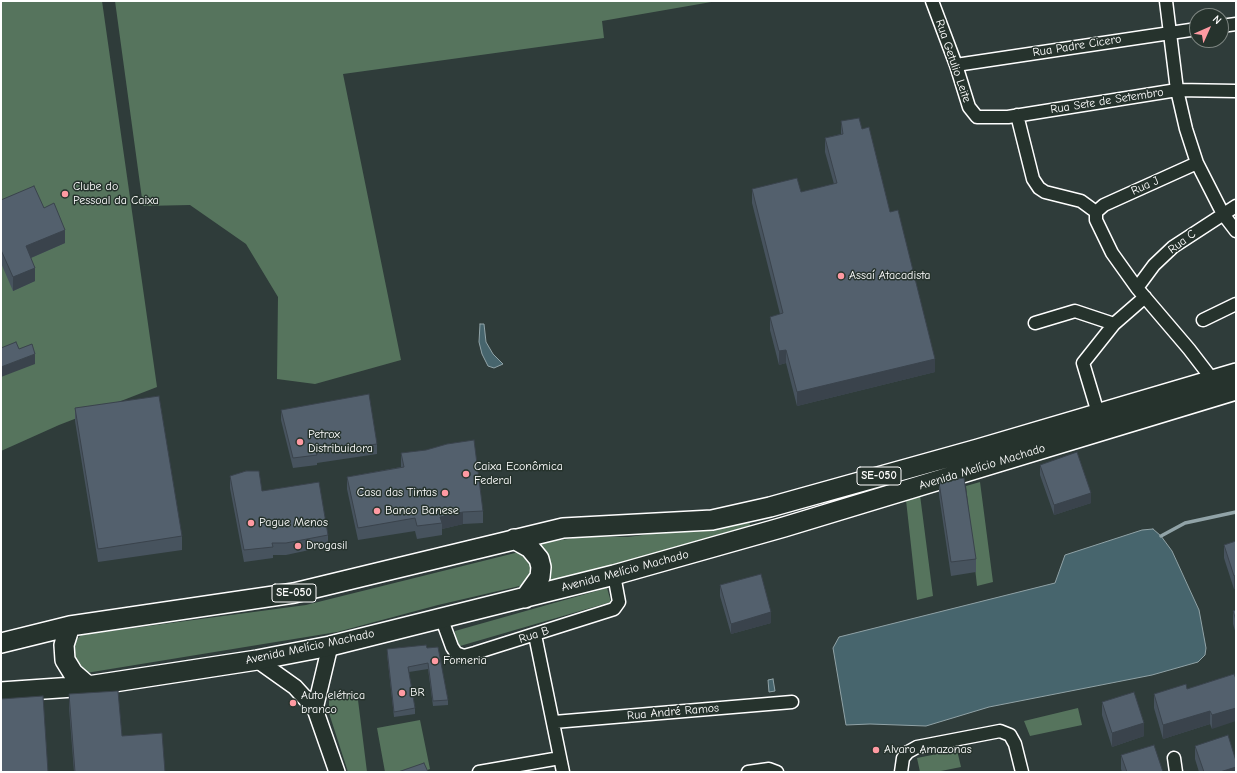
<!DOCTYPE html>
<html>
<head>
<meta charset="utf-8">
<style>
	body { margin:0 }
	#map { position:relative; width:1237px; height:773px; overflow:hidden; background:#2f3c3a; font-family:"Comic Neue",sans-serif }
	canvas { display:block }
	.frame { position:absolute; inset:0; border:2px solid #fff; pointer-events:none }
	.north { position:absolute; left:1189px; top:8px; width:40px; height:40px; box-sizing:border-box; background:#26332d; border:1px solid #7d8581; border-radius:50%; rotate:45deg; font-size:11px; font-weight:700; line-height:16px; text-align:center; color:#fff }
	.north::after { content:''; display:block; margin:auto; width:14px; height:18px; background:#ff9aa2; clip-path:polygon(50% 0,100% 100%,50% 72%,0 100%) }
</style>
</head>
<body>
<div id="map">
<canvas width="1237" height="773"></canvas>
<div class="frame"></div>
<div class="north">N</div>
</div>
<script>
const context = document.querySelector('canvas').getContext('2d');
context.lineJoin = 'round';
function fillPath(path, color) { context.fillStyle = color; context.fill(path, 'evenodd'); }
const toPath = rows => new Path2D(rows.map(r => 'M' + r).join(''));
function trace(path, color, width, dash) { context.strokeStyle = color; context.lineWidth = width; context.lineCap = dash ? 'butt' : 'round'; context.setLineDash(dash || []); context.stroke(path); }
function label(font, color, halo, rows, align = 'center') {
  context.font = font + ' "Comic Neue",sans-serif'; context.lineWidth = 3; context.setLineDash([]); context.textBaseline = 'middle'; context.strokeStyle = halo; context.fillStyle = color; for (const [text, x, y, turn = 0] of rows) {
    context.save(); context.translate(x, y); context.rotate((+turn || 0) * Math.PI / 180); context.textAlign = isNaN(turn) ? turn : align; if (halo) context.strokeText(text, 0, 0); context.fillText(text, 0, 0); context.restore();
  }
}
fillPath(toPath([
	[1,1,102,1,157,387,59,425,1,451],
	[115,1,717,1,602,21,604,38,343,74,401,360,315,384,277,379,278,297,246,244,190,205,143,206],
	[980,482,993,582,977,586,966,486],
	[920,495,933,596,917,600,906,500],
	[749,521,751,529,547,590,551,572,551,563,537,544,586,536,628,537],
	[519,552,529,555,536,568,528,584,438,605,337,632,86,673,73,661,70,647,81,635,306,605],
	[607,588,611,602,460,646,456,641,455,631],
	[357,692,367,772,348,772,329,713,329,697],
	[1078,708,1082,725,1030,736,1024,721],
	[420,720,430,769,422,772,385,772,377,728],
	[957,750,961,767,936,772,920,772,917,758]
]), '#56745d');
const water = toPath([
	[480,324,484,324,486,342,493,354,503,364,494,368,488,366,482,354,479,342,480,324],
	[1153,529,1161,536,1172,551,1199,610,1206,648,1205,655,1198,662,1152,675,989,707,926,726,870,724,846,725,833,648,839,637,1055,583,1065,555,1142,530,1153,529],
	[773,679,775,691,769,692,768,680,773,679]
]);
fillPath(water, '#47656d');
trace(water, '#91a3a7', 1);
trace(toPath([
	[1161,536,1185,523,1236,512]
]), '#91a3a7', 3.5);
const minor = toPath([
	[932,1,956,65,969,107,977,117,1008,117,1177,90,1236,91],
	[1166,1,1177,90,1186,129,1197,163,1223,214,1236,231],
	[1221,26,1236,24],
	[956,65,1197,29],
	[1017,115,1033,179,1039,188,1045,192,1081,201,1096,212,1096,220,1112,253,1137,288,1189,349,1212,379],
	[1096,212,1104,205,1197,163],
	[1137,288,1154,265,1173,247,1236,206],
	[1203,320,1236,304],
	[1035,323,1075,311,1114,324],
	[1098,413,1083,363,1114,324,1145,297],
	[441,617,452,647,456,653,464,656,475,653,614,609,619,602,614,575],
	[535,635,563,772],
	[554,722,792,702],
	[1174,758,1176,772],
	[479,772,560,758],
	[748,772,769,769,777,772],
	[901,772,903,758,908,752,917,747,1000,731,1010,735,1015,744,1022,772]
]);
const tertiary = toPath([
	[257,660,295,687,315,709,337,772],
	[315,709,330,646]
]);
const primary = toPath([
	[514,539,530,548,539,559,541,567,540,577,525,598],
	[70,626,64,645,65,660,73,673,88,686],
	[1,643,70,626,294,593,563,528,712,520,770,507,978,449,1236,373],
	[1,692,88,686,257,660,330,646,614,575,784,527,1236,390]
]);
trace(minor, '#fff', 15);
trace(tertiary, '#fff', 18);
trace(primary, '#fff', 22);
trace(minor, '#26332d', 12);
trace(tertiary, '#26332d', 15);
trace(primary, '#26332d', 19);
fillPath(toPath([
	[841,121,862,129,890,212,935,372,797,406,786,363,779,365,770,330,770,317,780,314,752,203,752,189,801,192,834,184,825,152,825,138,841,134],
	[1,200,44,208,65,243,31,258,35,281,13,291,1,263],
	[75,408,182,536,182,550,98,562,75,421],
	[281,410,377,444,377,454,317,463,317,465,293,468,281,420],
	[401,453,483,511,483,523,463,524,442,529,442,535,417,539,415,531,358,540,347,489,347,477,401,467],
	[1040,465,1091,503,1054,515,1040,475],
	[230,476,262,491,328,535,328,546,286,555,273,555,273,558,244,562,230,488],
	[939,482,976,559,976,572,951,576,939,495],
	[1236,541,1236,589,1234,589,1224,558,1224,545],
	[720,585,771,623,731,634,720,596],
	[1236,610,1236,634,1233,624,1233,611],
	[427,648,448,700,448,705,433,706,428,669,409,672,415,708,415,714,394,717,387,654,387,649],
	[1234,674,1212,729,1210,724,1163,739,1154,708,1154,694,1187,689],
	[69,694,122,736,165,772,74,772,69,708],
	[1102,702,1144,736,1112,747,1102,715],
	[1195,746,1236,772,1199,772,1195,759],
	[1121,755,1163,772,1122,772,1121,769]
]), '#47535e');
fillPath(toPath([
	[65,230,65,243,26,260,26,246],
	[35,268,35,281,13,291,13,277],
	[786,350,786,363,779,365,779,351],
	[35,354,35,364,1,377,1,367],
	[935,359,935,372,797,406,797,392],
	[1091,493,1091,503,1054,515,1054,505],
	[463,512,463,524,442,529,442,523,440,517],
	[1236,575,1236,589,1234,589,1234,576],
	[771,612,771,623,731,634,731,624],
	[1236,708,1236,721,1212,729,1212,715],
	[1210,711,1210,724,1163,739,1163,725],
	[1144,723,1144,736,1112,747,1112,733],
	[1236,767,1236,772,1220,772]
]), '#3a434c');
const building = toPath([
	[859,118,862,129,869,127,890,212,898,210,935,359,797,392,786,350,779,351,770,317,783,313,752,189,797,178,801,192,837,183,825,138,843,134,841,121,859,118],
	[34,186,44,208,54,203,65,230,26,246,35,268,13,277,1,250,1,200,34,186],
	[16,342,19,349,32,344,35,354,1,367,1,348,16,342],
	[369,394,377,444,316,452,317,455,293,458,281,410,369,394],
	[159,396,182,536,98,549,75,408,159,396],
	[474,440,483,511,463,512,440,517,442,523,417,526,415,518,358,528,347,477,404,467,401,453,426,450,447,444,474,440],
	[1077,452,1091,493,1054,505,1040,465,1077,452],
	[246,471,259,471,262,491,319,482,328,535,286,543,272,543,273,547,244,550,230,476,246,471],
	[964,478,976,559,951,562,939,482,964,478],
	[1236,541,1236,575,1234,576,1224,545,1236,541],
	[761,574,771,612,731,624,720,585,761,574],
	[1236,610,1236,620,1233,611,1236,610],
	[426,645,427,648,438,647,448,700,433,701,428,663,408,667,415,708,394,712,387,649,426,645],
	[1234,674,1236,679,1236,708,1212,715,1210,711,1163,725,1154,694,1186,684,1187,689,1234,674],
	[118,691,122,736,162,733,165,772,75,772,69,694,118,691],
	[1134,692,1144,723,1112,733,1102,702,1134,692],
	[43,696,48,772,1,772,1,699,43,696],
	[1228,735,1236,761,1236,767,1220,772,1204,772,1195,746,1228,735],
	[1154,745,1163,772,1127,772,1121,755,1154,745],
	[424,763,428,772,398,772,424,763]
]);
fillPath(building, '#53606d');
trace(building, '#3a434c', 1);
for (const [x, y, r, color] of [
	[65,194,4,"#ff9aa2"],
	[841,276,4,"#ff9aa2"],
	[300,442,4,"#ff9aa2"],
	[466,474,4,"#ff9aa2"],
	[445,493,4,"#ff9aa2"],
	[377,511,4,"#ff9aa2"],
	[251,523,4,"#ff9aa2"],
	[298,546,4,"#ff9aa2"],
	[435,661,4,"#ff9aa2"],
	[402,693,4,"#ff9aa2"],
	[293,703,4,"#ff9aa2"],
	[876,750,4,"#ff9aa2"]
]) { const dot = new Path2D(); dot.arc(x, y, r, 0, 2 * Math.PI); context.fillStyle = color; context.fill(dot); trace(dot, '#26332d', 1.5); }
for (const [x, y, w] of [
	[879,476,44],
	[294,593,44]
]) { const box = new Path2D(); box.roundRect(x - w / 2, y - 9, w, 18, 3); context.fillStyle = '#26332d'; context.fill(box); trace(box, '#fff', 1); }
label('bold 11px', '#fff', null, [
	["SE-050",879,476],
	["SE-050",294,593]
]);
label('12px', '#fff', '#26332d', [
	["Rua Padre Cicero",1077,46,-9],
	["Rua Getulio Leite",953,61,71],
	["Rua Sete de Setembro",1107,101,-9],
	["Rua J",1145,186,-24],
	["Rua C",1182,242,-37],
	["Avenida Melício Machado",982,467,-17],
	["Avenida Melício Machado",625,571,-15],
	["Rua B",534,635,-18],
	["Avenida Melício Machado",310,647,-12],
	["Rua André Ramos",673,712,-5]
]);
label('12px', '#fff', '#26332d', [
	["Clube do",73,187],
	["Pessoal da Caixa",73,201],
	["Assaí Atacadista",849,276],
	["Petrox",308,435],
	["Distribuidora",308,449],
	["Caixa Econômica",474,467],
	["Federal",474,481],
	["Casa das Tintas",437,493,"right"],
	["Banco Banese",385,511],
	["Pague Menos",259,523],
	["Drogasil",306,546],
	["Forneria",443,661],
	["BR",410,693],
	["Auto elétrica",301,696],
	["branco",301,710],
	["Alvaro Amazonas",884,750]
], 'left');
</script>
</body>
</html>
